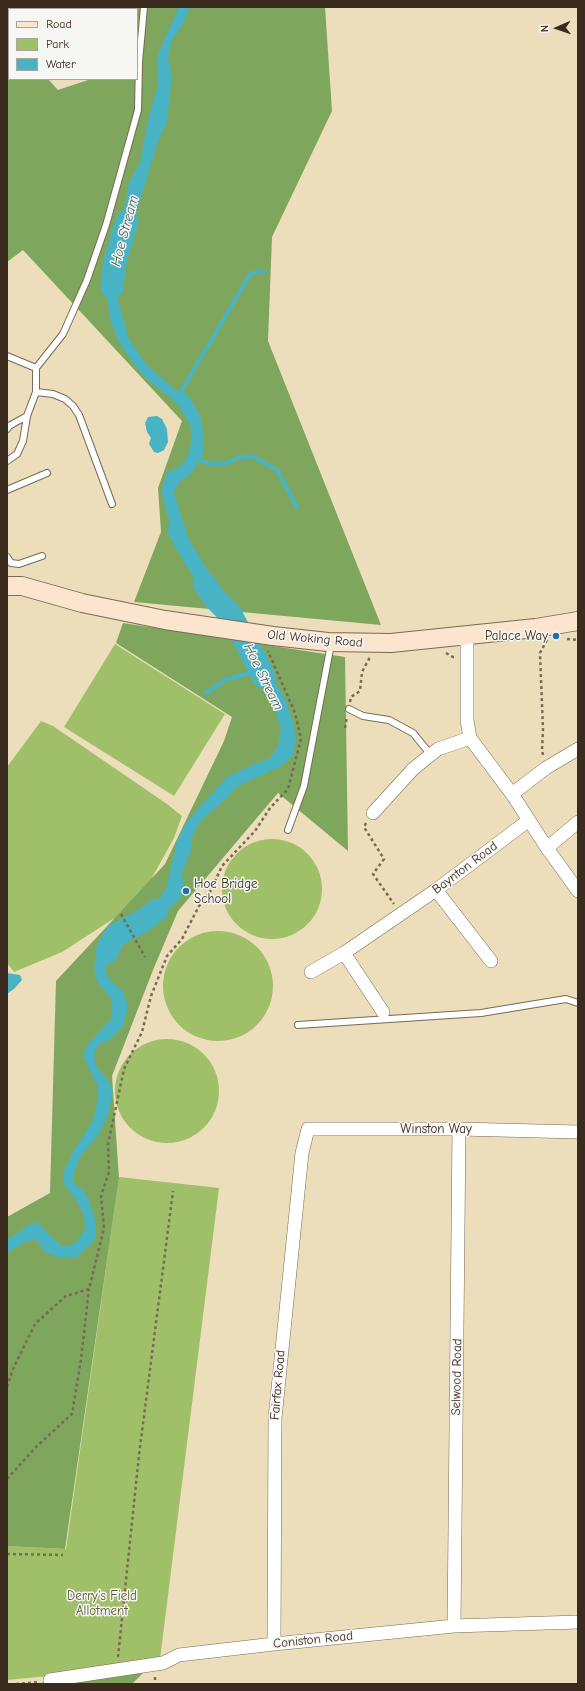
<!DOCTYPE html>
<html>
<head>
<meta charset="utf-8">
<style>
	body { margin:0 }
	#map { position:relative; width:585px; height:1691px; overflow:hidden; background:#ecdebb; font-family:"Comic Neue",sans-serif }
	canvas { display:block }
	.frame { position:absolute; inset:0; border:8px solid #3b2a1e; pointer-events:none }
	.legend { position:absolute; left:8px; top:8px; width:130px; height:72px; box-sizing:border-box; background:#f6f6f2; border:1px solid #aba49d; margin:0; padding:5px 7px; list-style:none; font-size:12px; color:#3b2a1e }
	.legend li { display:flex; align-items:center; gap:8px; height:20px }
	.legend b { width:20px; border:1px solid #aba49d }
	.north { position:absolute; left:537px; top:8px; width:40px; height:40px; -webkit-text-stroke:3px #f6f6f2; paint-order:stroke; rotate:268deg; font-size:11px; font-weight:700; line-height:16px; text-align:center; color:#3b2a1e }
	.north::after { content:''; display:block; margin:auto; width:14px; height:18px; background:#3b2a1e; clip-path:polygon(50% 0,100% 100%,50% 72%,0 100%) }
</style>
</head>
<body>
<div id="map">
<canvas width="585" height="1691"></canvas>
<div class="frame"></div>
<ul class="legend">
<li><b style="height:5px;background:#fbe5cf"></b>Road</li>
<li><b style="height:11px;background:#9fc069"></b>Park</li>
<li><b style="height:11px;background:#49b3c6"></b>Water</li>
</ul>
<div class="north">N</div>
</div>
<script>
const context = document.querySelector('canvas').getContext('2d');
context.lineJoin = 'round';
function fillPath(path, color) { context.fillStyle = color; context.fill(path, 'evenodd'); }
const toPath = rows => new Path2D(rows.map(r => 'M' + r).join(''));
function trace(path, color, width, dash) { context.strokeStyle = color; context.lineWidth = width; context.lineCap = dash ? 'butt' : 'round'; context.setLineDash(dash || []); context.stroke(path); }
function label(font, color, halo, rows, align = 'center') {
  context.font = font + ' "Comic Neue",sans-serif'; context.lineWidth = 3; context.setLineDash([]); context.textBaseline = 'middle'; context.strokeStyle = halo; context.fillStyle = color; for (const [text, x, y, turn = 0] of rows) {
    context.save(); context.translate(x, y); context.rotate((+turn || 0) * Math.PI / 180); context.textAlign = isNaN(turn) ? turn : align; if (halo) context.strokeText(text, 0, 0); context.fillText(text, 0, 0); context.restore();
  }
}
fillPath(toPath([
	[115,644,225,714,174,796,64,727],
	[41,721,53,726,167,804,182,816,174,838,138,903,62,952,14,972,7,963,7,767],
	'222 889a50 50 0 1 1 100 0a50 50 0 1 1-100 0Z',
	'163 986a55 55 0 1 1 110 0a55 55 0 1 1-110 0Z',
	'115 1091a52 52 0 1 1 104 0a52 52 0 1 1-104 0Z',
	[119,1177,219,1188,160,1659,50,1676,7,1680,7,1546,66,1549]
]), '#9fc069');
fillPath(toPath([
	[129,7,325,7,332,111,272,237,268,341,381,625,134,602,161,532,158,488,182,421,23,250,7,262,7,41,9,42,9,79,48,79,58,90,91,79,137,79,137,9,128,9],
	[123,623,345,657,348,851,278,793,178,911,153,970,112,1076,119,1178,65,1549,7,1546,7,1217,50,1193,56,981,165,864,224,741,232,717,116,643],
	[143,1673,132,1684,29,1684]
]), '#7fa65d');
fillPath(toPath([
	[179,7,190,7,183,23,171,42,168,57,172,75,167,121,158,141,124,252,111,247,123,216,129,182,140,163,149,116,157,88,157,56],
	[109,254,121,260,115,289,129,339,146,364,173,388,189,396,200,416,204,435,203,454,191,474,179,482,174,493,188,538,228,603,247,611,214,607,187,567,168,534,169,519,162,494,163,484,167,473,179,467,188,456,192,439,190,424,177,403,147,379,136,367,118,340,109,316,106,273],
	[157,416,162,419,167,429,168,442,164,450,158,453,154,452,149,444,151,438,147,432,145,423,148,417],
	[241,648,266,651,268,670,285,698,292,719,296,737,293,755,281,766,238,786,225,800,201,820,192,837,191,851,182,872,184,892,178,901,136,934,128,921,136,919,159,899,167,886,177,841,187,821,227,777,254,764,269,759,278,746,281,728,273,705,260,678],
	[122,923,132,939,114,949,107,961,106,975,117,987,123,991,128,1007,123,1026,109,1040,99,1044,94,1054,96,1066,107,1079,113,1091,108,1115,98,1135,80,1157,73,1176,73,1183,83,1189,89,1200,96,1224,96,1238,88,1247,75,1258,58,1257,45,1252,36,1239,28,1241,7,1252,7,1240,32,1223,38,1223,60,1245,71,1245,79,1239,85,1228,84,1216,77,1201,64,1184,63,1173,72,1154,93,1120,97,1102,98,1086,83,1056,87,1045,112,1018,112,1000,97,981,94,967,100,947,108,934],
	[7,973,20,975,22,980,15,988,7,994]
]), '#49b3c6');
trace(toPath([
	[179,395,251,273,265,271],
	[196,459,211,464,224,464,237,458,252,456,277,470,297,507],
	[206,693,225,680,260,670]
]), '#49b3c6', 4);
trace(toPath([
	[112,287,115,261,127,221],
	[204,583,215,599,231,615,264,677],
	[107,952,109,946,116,935,144,920,157,910]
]), '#49b3c6', 23);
const lane = toPath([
	[7,356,36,368],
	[36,392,53,394,65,399,73,406,79,415,112,504],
	[7,429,9,426,27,416],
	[7,461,17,454,23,441,27,416,36,392,36,368,63,334,87,280,106,225,138,110,139,62,144,7],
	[7,490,47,473],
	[7,557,11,563,19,564,42,556],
	[349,709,363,716,389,720,413,733,431,755],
	[288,830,304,786,331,644],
	[298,1025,481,1013,566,999,578,1003]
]);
const street = toPath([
	[467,636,467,720,470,738,512,794,547,848,578,891],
	[512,794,546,768,578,749],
	[373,813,413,769,438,749,470,738],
	[547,848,578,822],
	[436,890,491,961],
	[344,953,383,1012],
	[311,972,344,953,436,890,529,820],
	[454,1626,459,1129],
	[274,1644,275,1418,302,1153,308,1129,459,1129,578,1132],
	[50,1680,163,1663,179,1655,274,1644,454,1626,578,1622]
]);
const secondary = toPath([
	[7,586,22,586,82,603,165,620,273,636,328,642,391,643,536,628,578,621]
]);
trace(lane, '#796955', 8);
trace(street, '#796955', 14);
trace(secondary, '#796955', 20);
trace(toPath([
	[567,639,578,640],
	[446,653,453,657,456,657],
	[350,702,351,697,360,691,362,672,370,657],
	[345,728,347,716],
	[543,755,542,750,543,730,540,653,547,640],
	[366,823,364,827,384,859,373,874,394,904],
	[121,914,145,957],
	[7,1387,13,1369,35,1324,66,1296,89,1289,104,1228,101,1196,109,1172,108,1144,124,1069,142,1032,151,996,167,956,182,939,199,906,210,892,222,866,255,831,270,808,288,789,301,739,295,713,268,651],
	[7,1479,36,1447,72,1414,81,1359,89,1289],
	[7,1554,63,1555],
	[118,1657,139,1455,173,1191],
	[155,1677,155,1684],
	[16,1684,38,1682]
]), '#796955', 2.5, [3, 3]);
trace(lane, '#fff', 6);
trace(street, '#fff', 13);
trace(secondary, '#fbe5cf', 18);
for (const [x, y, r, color] of [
	[556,636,4,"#1f6fb2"],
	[186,891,4,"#1f6fb2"]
]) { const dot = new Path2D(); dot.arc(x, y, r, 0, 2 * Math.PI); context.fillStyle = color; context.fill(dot); trace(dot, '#f6f6f2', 1.5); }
label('13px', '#3b2a1e', '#f6f6f2', [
	["Palace Way",548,636],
	["Hoe Bridge",194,884,"left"],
	["School",194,899,"left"]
], 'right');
label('13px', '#3b2a1e', '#f6f6f2', [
	["Old Woking Road",315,639,5],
	["Baynton Road",465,868,-37],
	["Winston Way",436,1129],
	["Selwood Road",457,1377,-89],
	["Fairfax Road",278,1385,-85],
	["Coniston Road",313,1640,-6]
]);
label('13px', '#595734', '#f6f6f2', [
	["Derry's Field",102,1596],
	["Allotment",102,1611]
]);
label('italic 14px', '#405a59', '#f6f6f2', [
	["Hoe Stream",125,231,-75],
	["Hoe Stream",263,677,64]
]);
</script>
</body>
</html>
